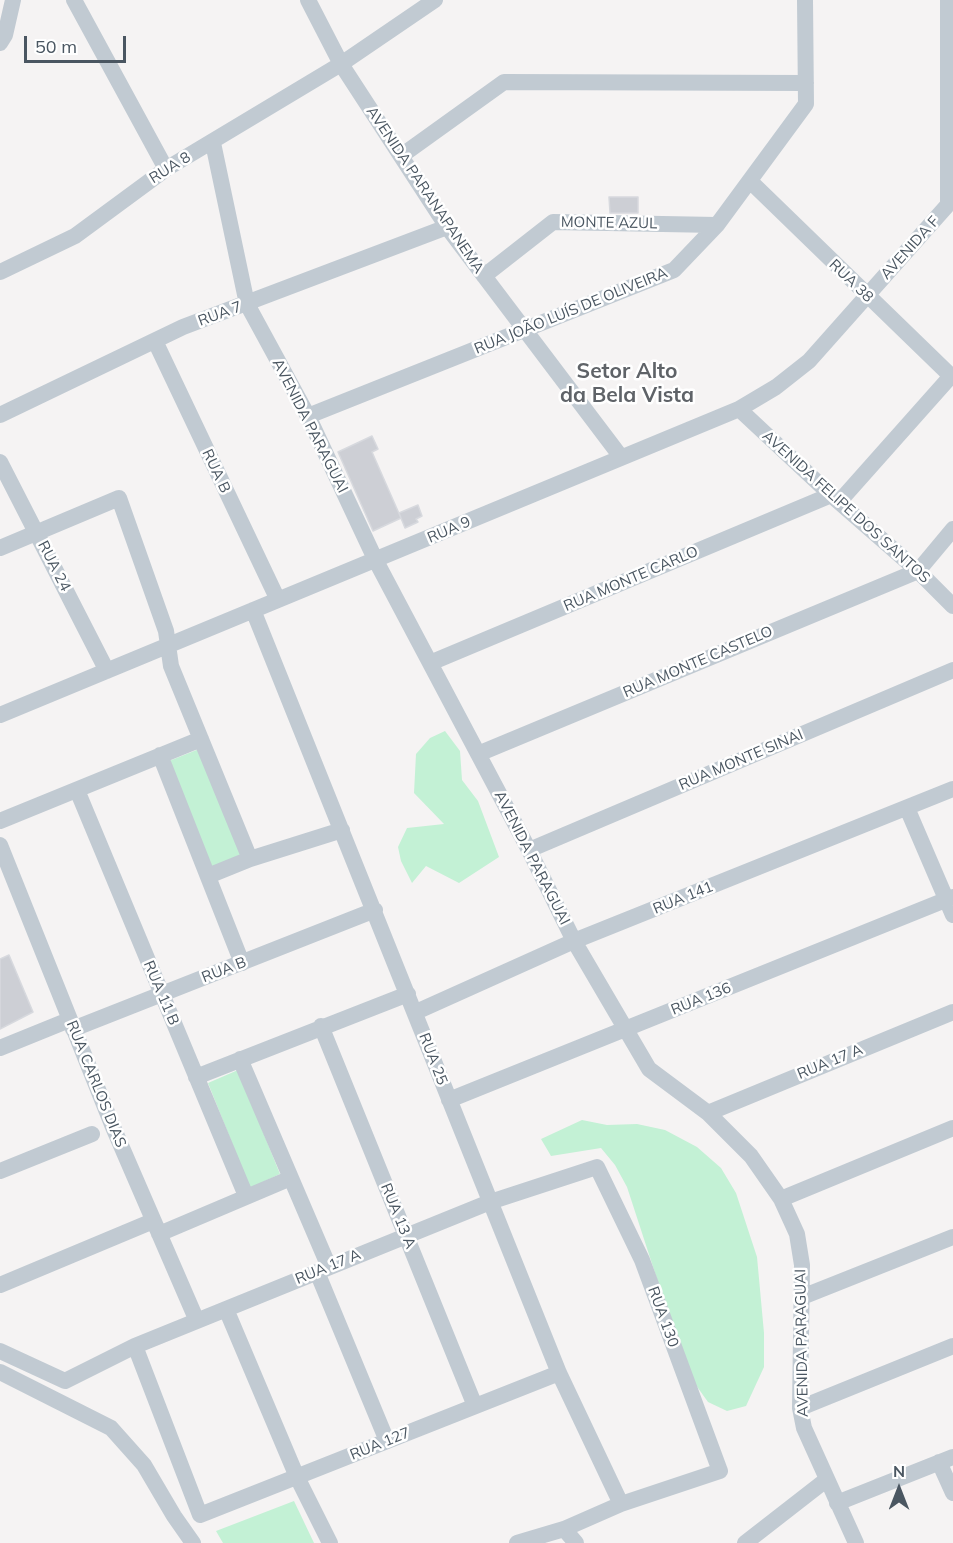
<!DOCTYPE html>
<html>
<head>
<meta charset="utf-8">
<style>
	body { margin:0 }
	#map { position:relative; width:953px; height:1543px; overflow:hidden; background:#f5f3f3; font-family:Mulish,sans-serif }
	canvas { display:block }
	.north { position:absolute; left:869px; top:1459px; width:60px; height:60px; -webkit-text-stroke:4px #fff; paint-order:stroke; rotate:0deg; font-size:16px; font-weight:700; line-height:24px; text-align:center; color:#4a5661 }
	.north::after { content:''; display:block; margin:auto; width:21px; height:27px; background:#4a5661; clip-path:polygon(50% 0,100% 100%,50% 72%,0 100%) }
	.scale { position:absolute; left:24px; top:36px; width:102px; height:27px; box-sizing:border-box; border:3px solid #4a5661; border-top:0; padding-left:8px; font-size:18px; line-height:21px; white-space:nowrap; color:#4a5661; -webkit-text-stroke:4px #fff; paint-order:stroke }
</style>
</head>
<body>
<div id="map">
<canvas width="953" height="1543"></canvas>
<div class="north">N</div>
<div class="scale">50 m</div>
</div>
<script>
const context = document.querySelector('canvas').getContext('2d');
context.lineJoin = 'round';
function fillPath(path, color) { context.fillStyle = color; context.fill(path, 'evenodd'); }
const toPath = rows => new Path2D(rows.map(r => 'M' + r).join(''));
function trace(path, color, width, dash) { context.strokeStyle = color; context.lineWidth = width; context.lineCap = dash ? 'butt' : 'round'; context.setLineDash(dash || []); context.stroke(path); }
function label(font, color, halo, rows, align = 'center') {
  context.font = font + ' Mulish,sans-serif'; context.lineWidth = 5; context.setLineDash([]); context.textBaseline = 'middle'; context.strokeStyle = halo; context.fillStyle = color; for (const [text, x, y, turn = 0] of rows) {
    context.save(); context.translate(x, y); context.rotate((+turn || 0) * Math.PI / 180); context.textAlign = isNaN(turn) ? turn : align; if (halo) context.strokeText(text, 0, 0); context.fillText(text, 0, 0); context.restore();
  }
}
fillPath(toPath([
	[445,731,460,751,462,780,478,801,499,857,459,883,426,866,412,883,401,861,398,847,407,828,444,824,414,793,416,754,430,738],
	[199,749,242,855,211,867,169,761],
	[238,1070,280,1174,250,1188,208,1083],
	[582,1120,607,1125,637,1124,665,1130,697,1147,721,1168,736,1193,757,1257,764,1333,764,1367,746,1406,727,1411,708,1402,688,1374,627,1187,615,1165,601,1148,551,1156,541,1139],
	[294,1501,314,1543,223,1543,216,1531]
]), '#c3f1d5');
const building = toPath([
	[609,197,638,197,638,213,610,213,609,197],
	[372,436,378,449,372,452,401,518,373,531,338,452,372,436],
	[418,505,422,516,416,519,418,522,405,528,399,513,418,505],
	[9,955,33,1012,0,1029,0,959,9,955]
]);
fillPath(building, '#cdcfd5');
trace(building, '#d7d9de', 1.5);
trace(toPath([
	[74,0,166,169],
	[308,0,341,64,447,227,621,457],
	[948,0,948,204],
	[0,43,5,35,13,0],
	[213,143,247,304,308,416,376,561,529,850,574,941,649,1069,708,1113,751,1156,781,1199,797,1234,802,1265,800,1408,804,1428,856,1543],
	[401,156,504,82,806,83],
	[751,182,953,378],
	[0,272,75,236,166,169,341,64,435,0],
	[484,276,553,222,717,225],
	[155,341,278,600],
	[739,409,831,495,918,571,953,606],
	[0,415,183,327,447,227],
	[308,416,674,270,717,225,806,104,805,0],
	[0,462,107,671],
	[839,502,951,376],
	[0,548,119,498,166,631,171,666,250,859],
	[253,610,559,1373,621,1504],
	[430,663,831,495],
	[0,715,739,409,776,387,809,361,953,199],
	[478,754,918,571,953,529],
	[160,755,242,963],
	[77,790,246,1196],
	[907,808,953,915],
	[0,821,201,739],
	[0,845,113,1127,197,1321],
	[529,850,953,670],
	[208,876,250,859,342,830],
	[416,1012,574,941,953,789],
	[321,1026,475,1406],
	[73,1029,375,910],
	[0,1048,69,1020],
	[240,1059,329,1267],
	[196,1077,408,994],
	[449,1100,953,897],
	[708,1113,953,1012],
	[0,1171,92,1134],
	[781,1199,953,1128],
	[159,1234,291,1178],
	[317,1272,387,1441],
	[0,1285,153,1221],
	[802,1297,953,1237],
	[226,1309,297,1477,330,1543],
	[135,1346,200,1515,559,1373],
	[0,1351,65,1381,135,1346,490,1202,597,1167,642,1260,720,1471,621,1504,564,1529,517,1543],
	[0,1372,111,1428,144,1465,174,1516,193,1543],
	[800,1408,953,1346],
	[939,1462,953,1493],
	[837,1503,953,1457],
	[564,1529,576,1543],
	[745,1543,826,1480]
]), '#c1cad2', 16);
label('15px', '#4a5661', '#fff', [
	["RUA 8",170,168,-32],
	["AVENIDA PARANAPANEMA",425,190,56],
	["MONTE AZUL",609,223,1],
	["AVENIDA F",910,248,-48],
	["RUA 38",851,281,44],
	["RUA JOÃO LUÍS DE OLIVEIRA",571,311,-22],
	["RUA 7",220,314,-20],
	["AVENIDA PARAGUAI",310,426,63],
	["RUA B",216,471,65],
	["AVENIDA FELIPE DOS SANTOS",846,507,42],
	["RUA 9",449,530,-23],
	["RUA 24",54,566,63],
	["RUA MONTE CARLO",631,579,-23],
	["RUA MONTE CASTELO",698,662,-23],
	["RUA MONTE SINAI",741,760,-23],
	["AVENIDA PARAGUAI",532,858,63],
	["RUA 141",683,898,-22],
	["RUA B",224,970,-21],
	["RUA 11 B",161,993,67],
	["RUA 136",701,999,-22],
	["RUA 25",433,1059,69],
	["RUA 17 A",830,1062,-22],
	["RUA CARLOS DIAS",96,1084,68],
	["RUA 13 A",398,1216,68],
	["RUA 17 A",328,1267,-22],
	["RUA 130",663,1317,70],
	["AVENIDA PARAGUAI",802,1343,-91],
	["RUA 127",380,1444,-22]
]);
label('bold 21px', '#5f6368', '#fff', [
	["Setor Alto",627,372],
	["da Bela Vista",627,396]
]);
</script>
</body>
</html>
